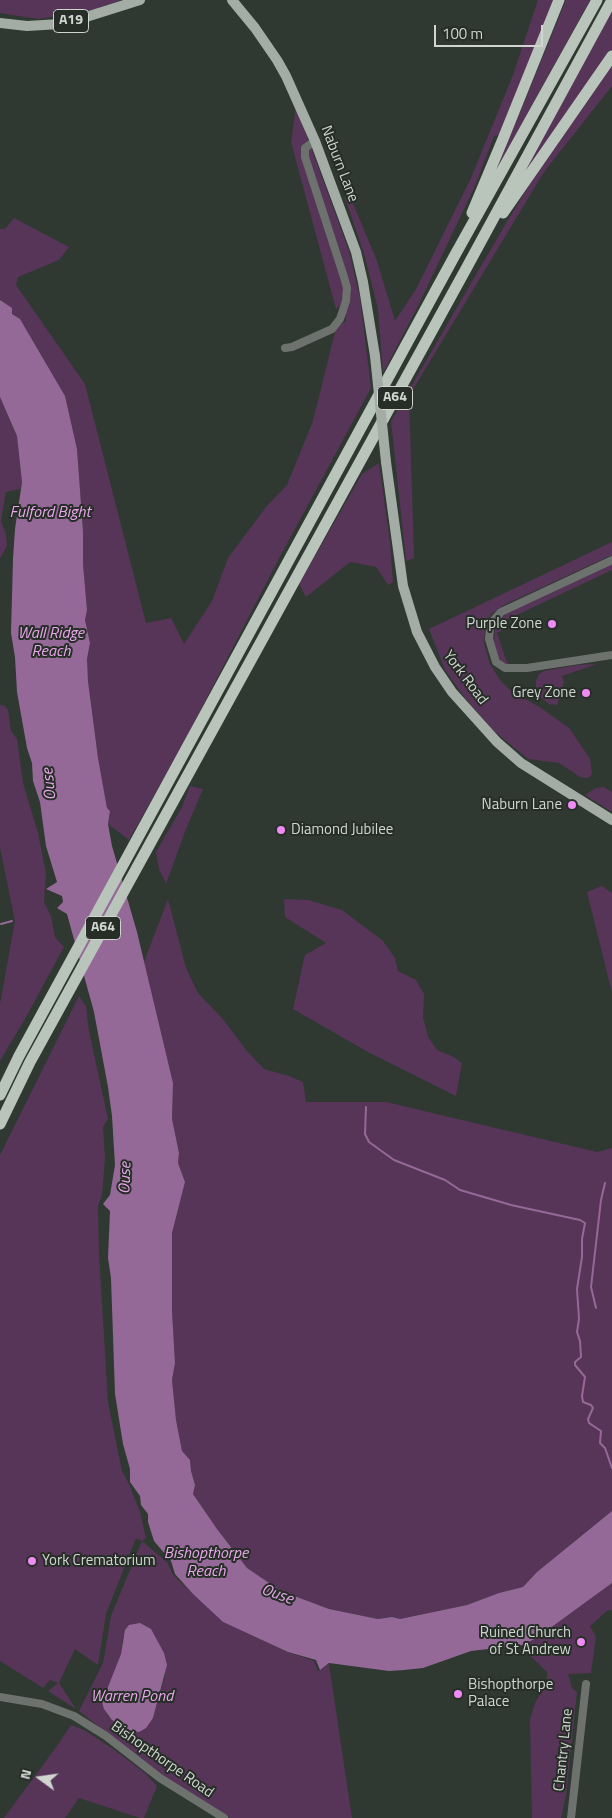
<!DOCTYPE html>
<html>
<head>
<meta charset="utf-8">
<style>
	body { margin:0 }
	#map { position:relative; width:612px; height:1818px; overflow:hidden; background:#2f3831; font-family:"Titillium Web",sans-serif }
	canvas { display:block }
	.north { position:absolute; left:15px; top:1753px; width:50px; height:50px; -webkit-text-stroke:4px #262e27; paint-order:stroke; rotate:284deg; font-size:14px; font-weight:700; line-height:20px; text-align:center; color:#d0d5d0 }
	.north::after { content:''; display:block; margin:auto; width:18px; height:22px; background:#d0d5d0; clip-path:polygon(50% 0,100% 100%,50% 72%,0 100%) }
	.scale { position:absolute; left:434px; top:25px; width:109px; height:22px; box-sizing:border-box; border:2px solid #d0d5d0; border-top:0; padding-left:6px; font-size:15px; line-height:18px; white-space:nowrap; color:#d0d5d0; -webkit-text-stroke:4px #262e27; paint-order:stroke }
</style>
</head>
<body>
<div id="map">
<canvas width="612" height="1818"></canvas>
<div class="north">N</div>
<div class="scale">100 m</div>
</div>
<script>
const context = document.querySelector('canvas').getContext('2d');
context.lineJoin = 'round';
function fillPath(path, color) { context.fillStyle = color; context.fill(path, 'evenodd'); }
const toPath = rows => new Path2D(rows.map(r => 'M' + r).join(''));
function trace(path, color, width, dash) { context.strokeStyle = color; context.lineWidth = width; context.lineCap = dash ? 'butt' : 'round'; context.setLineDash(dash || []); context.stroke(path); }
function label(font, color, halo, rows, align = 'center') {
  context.font = font + ' "Titillium Web",sans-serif'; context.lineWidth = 4; context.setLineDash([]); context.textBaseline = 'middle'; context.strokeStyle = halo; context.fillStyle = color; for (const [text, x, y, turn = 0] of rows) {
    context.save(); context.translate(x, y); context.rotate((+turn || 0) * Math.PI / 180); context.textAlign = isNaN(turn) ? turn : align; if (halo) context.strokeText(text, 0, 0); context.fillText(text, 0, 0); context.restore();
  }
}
fillPath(toPath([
	[0,0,121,0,91,11,38,19,0,13],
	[538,0,555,0,499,135,494,136,475,186,417,308,383,373,378,309,365,257,345,198,350,196,377,261,395,321,416,289,471,178,513,75],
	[566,0,590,0,491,180,517,120],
	[612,11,612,49,512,193],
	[612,63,612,86,544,172,409,396,414,558,406,561,391,421,509,218,548,155],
	[296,106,349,251,360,298,371,388,275,566,184,742,129,840,108,824,110,812,107,808,98,758,88,681,87,659,90,643,85,620,87,610,83,564,83,531,77,449,65,396,20,319,12,314,11,308,0,300,0,229,5,229,14,218,69,247,59,260,18,277,16,285,85,384,146,623,171,618,184,644,212,601,228,558,266,507,287,485,313,421,336,328,346,321,344,302,336,309,291,142],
	[0,397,17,436,22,482,20,489,6,492,1,521,6,534,7,546,0,558],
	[379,463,390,542,393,582,388,585,376,567,350,562,306,597,299,584,362,474],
	[612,542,612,555,506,604,491,614,485,629,484,643,490,664,500,680,510,690,541,708,569,728,590,759,592,772,591,776,587,778,580,777,559,763,528,759,494,731,465,698,445,670,429,629],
	[612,564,612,570,502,622,504,626,501,631,497,633,506,660,511,667,503,663,499,658,494,642,495,627,499,619,507,613],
	[597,664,562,676,564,682,557,705,549,704,539,696,536,688,536,681,539,674,544,671,577,665],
	[0,705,5,706,8,710,11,731,17,739,23,783,38,833,46,873,44,902,51,916,55,937,64,947,25,1019,0,1061,0,1004,15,921,0,848],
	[190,786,203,789,186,829,166,884,159,869,156,852,182,807],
	[604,787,612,792,612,812,585,795,596,788],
	[602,886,612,893,612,993,587,892],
	[168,899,186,968,198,993,222,1018,247,1051,264,1069,289,1076,303,1082,306,1102,386,1102,597,1152,612,1148,612,1511,537,1572,523,1587,499,1593,467,1605,400,1619,392,1617,378,1619,329,1609,281,1591,247,1568,217,1529,193,1494,195,1485,191,1471,190,1460,182,1451,176,1420,172,1380,175,1363,172,1311,172,1233,185,1182,178,1163,179,1153,172,1119,173,1083,144,962],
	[284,899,308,900,342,910,383,941,395,958,398,971,416,980,424,994,423,1017,428,1037,437,1050,452,1056,462,1063,456,1096,368,1052,293,1009,305,955,326,943,285,917],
	[79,996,86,1006,89,1031,108,1119,103,1127,105,1158,102,1195,98,1206,99,1254,108,1402,122,1471,129,1484,140,1512,146,1538,142,1541,168,1563,173,1575,223,1622,288,1652,314,1661,318,1671,329,1664,352,1818,230,1818,223,1815,181,1788,144,1762,79,1711,103,1663,111,1616,142,1541,136,1538,106,1614,98,1665,75,1649,59,1683,76,1709,48,1691,58,1683,50,1680,43,1688,0,1661,0,1155],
	[123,1637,157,1642,164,1653,165,1676,153,1718,131,1731,123,1727,108,1716,102,1702,121,1654],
	[612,1583,612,1610,607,1611,590,1626,596,1637,591,1673,568,1674,572,1688,577,1692,566,1795,561,1818,532,1818,530,1720,535,1703,547,1683,547,1672,527,1653,523,1645,538,1637],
	[71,1725,84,1730,113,1749,145,1773,157,1786,144,1818,140,1818,79,1798,65,1818,4,1818,57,1746]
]), '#573558');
fillPath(toPath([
	[0,300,12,308,12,314,20,319,65,396,77,449,83,531,83,564,87,610,85,620,90,643,87,659,88,681,98,758,107,808,110,811,108,824,112,846,137,932,173,1083,172,1119,179,1153,178,1163,185,1182,172,1233,172,1311,175,1363,172,1380,176,1420,182,1451,190,1460,191,1471,195,1485,193,1494,217,1529,247,1568,281,1591,329,1609,378,1619,392,1617,400,1619,467,1605,499,1593,523,1587,537,1572,612,1511,612,1583,538,1637,523,1645,471,1651,423,1668,404,1670,389,1671,329,1663,320,1670,316,1660,288,1652,223,1622,193,1594,175,1574,171,1561,154,1541,148,1522,148,1514,141,1505,140,1496,130,1482,130,1469,123,1444,115,1394,111,1278,108,1258,110,1211,103,1204,110,1195,115,1165,112,1116,108,1087,94,1012,67,914,57,908,63,902,62,896,46,889,57,882,46,846,40,802,33,781,32,763,27,748,17,692,15,657,11,633,13,559,15,529,22,482,17,436,0,397],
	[140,1623,151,1629,164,1653,167,1665,153,1718,146,1728,139,1732,131,1731,112,1720,104,1709,102,1702,121,1654,125,1630,129,1625]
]), '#956997');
trace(toPath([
	[1,924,12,921],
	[366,1107,365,1134,369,1142,394,1160,445,1180,460,1190,511,1205,580,1220,585,1223,582,1239,582,1257,577,1289,579,1319,577,1332,580,1341,581,1357,575,1362,575,1365,585,1377,582,1396,583,1402,591,1405,593,1408,588,1419,589,1423,601,1431,600,1443,605,1448,612,1468],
	[596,1308,591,1287,601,1200,605,1183]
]), '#956997', 2);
trace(toPath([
	[285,348,292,347,332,329,340,319,346,301,347,288,344,277,305,157,305,148,315,141],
	[612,560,501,612,493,621,490,629,489,639,496,662,505,668,527,668,612,655],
	[0,1697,42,1704,74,1716,106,1736,160,1778,224,1818],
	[571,1818,586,1684]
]), '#6d726e', 8);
trace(toPath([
	[232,0,255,28,277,60,286,76,315,141,356,252,363,282,375,356],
	[0,23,27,26,60,24,83,18,140,0],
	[386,462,403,586,417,632,435,667,452,692,497,742,521,763,612,820]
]), '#a3ada5', 10);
trace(toPath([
	[472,213,503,139,559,0],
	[503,213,612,56],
	[0,1095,19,1056,455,255,597,0],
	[0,1124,30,1062,467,267,612,0]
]), '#b9c4bb', 11);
trace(toPath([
	[375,356,386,462]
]), '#a3ada5', 10);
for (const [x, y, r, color] of [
	[552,624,5,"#f08bf5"],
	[586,693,5,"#f08bf5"],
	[572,805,5,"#f08bf5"],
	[281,830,5,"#f08bf5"],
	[32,1561,5,"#f08bf5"],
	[581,1642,5,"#f08bf5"],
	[458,1694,5,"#f08bf5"]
]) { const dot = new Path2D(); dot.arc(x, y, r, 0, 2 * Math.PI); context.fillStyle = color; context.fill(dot); trace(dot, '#262e27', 2); }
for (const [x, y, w] of [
	[71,21,35],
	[395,398,35],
	[103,928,35]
]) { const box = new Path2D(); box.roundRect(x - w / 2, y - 11.5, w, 23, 4); context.fillStyle = '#262e27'; context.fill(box); trace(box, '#d0d5d0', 1); }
label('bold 14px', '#d0d5d0', null, [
	["A19",71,21],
	["A64",395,398],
	["A64",103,928]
]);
label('15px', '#d0d5d0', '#262e27', [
	["Naburn Lane",339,164,69],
	["York Road",465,678,53],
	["Chantry Lane",564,1750,-84],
	["Bishopthorpe Road",162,1760,35]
]);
label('15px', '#d0d5d0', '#262e27', [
	["Purple Zone",542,624],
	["Grey Zone",576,693],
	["Naburn Lane",562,805],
	["Diamond Jubilee",291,830,"left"],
	["York Crematorium",42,1561,"left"],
	["Ruined Church",571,1633],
	["of St Andrew",571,1650],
	["Bishopthorpe",468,1685,"left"],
	["Palace",468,1702,"left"]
], 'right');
label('italic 16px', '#e9a7eb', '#262e27', [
	["Fulford Bight",50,513],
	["Wall Ridge",51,634],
	["Reach",51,652],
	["Ouse",50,784,-96],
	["Ouse",126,1178,-88],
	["Bishopthorpe",206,1554],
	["Reach",206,1572],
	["Ouse",277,1595,20],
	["Warren Pond",132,1697]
]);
</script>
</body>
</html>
